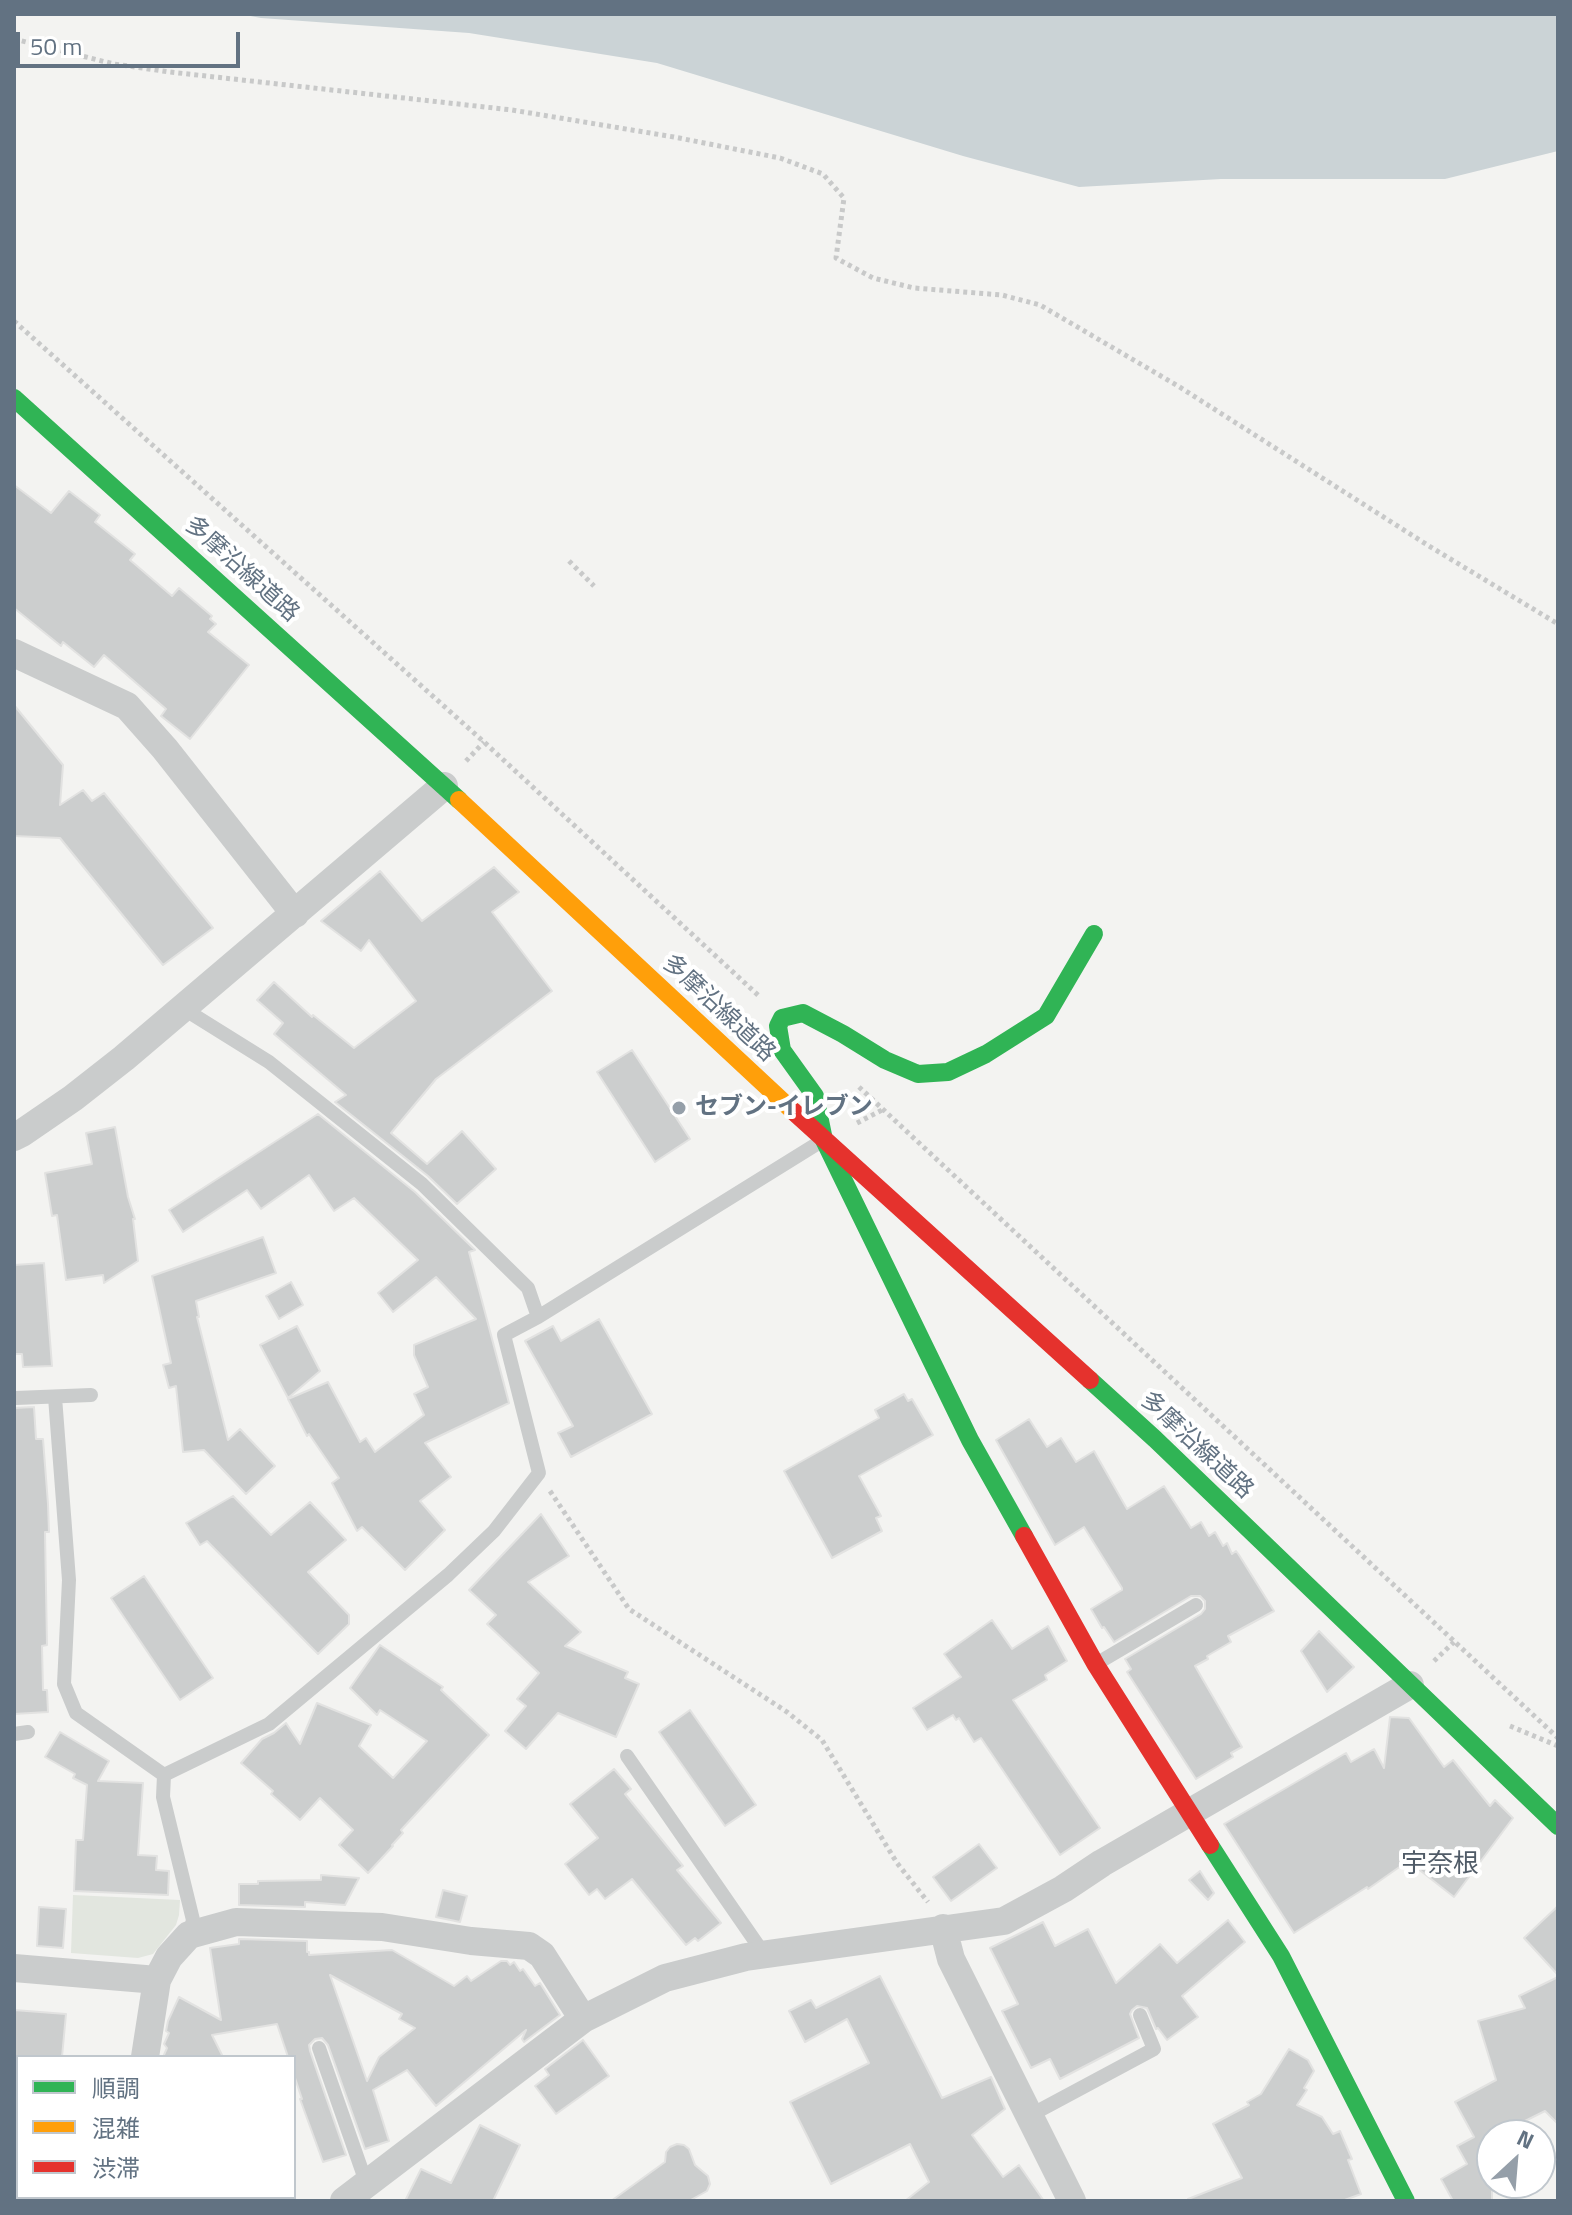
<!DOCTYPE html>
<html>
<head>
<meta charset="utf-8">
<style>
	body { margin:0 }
	#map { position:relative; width:1572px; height:2215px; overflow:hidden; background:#f3f3f1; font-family:"Titillium Web","Noto Sans JP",sans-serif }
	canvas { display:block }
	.frame { position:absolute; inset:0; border:16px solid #627282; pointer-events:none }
	.legend { position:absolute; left:16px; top:2055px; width:280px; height:144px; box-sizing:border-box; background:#fff; border:2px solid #c0c7cd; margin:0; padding:10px 14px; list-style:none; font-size:24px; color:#627282 }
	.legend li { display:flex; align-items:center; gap:16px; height:40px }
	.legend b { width:40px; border:2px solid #c0c7cd }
	.north { position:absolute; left:1476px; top:2119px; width:80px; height:80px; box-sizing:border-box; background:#fff; border:2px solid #c0c7cd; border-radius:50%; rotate:26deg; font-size:22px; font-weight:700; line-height:32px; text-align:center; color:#627282 }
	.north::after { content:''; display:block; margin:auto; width:28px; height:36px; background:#959fa9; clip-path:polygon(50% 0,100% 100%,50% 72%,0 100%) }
	.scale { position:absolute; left:16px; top:32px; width:224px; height:36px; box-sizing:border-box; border:4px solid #627282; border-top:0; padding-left:10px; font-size:24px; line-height:28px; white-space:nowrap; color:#627282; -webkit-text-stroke:6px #fff; paint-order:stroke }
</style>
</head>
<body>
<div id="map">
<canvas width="1572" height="2215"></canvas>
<div class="frame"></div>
<ul class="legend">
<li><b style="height:10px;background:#30b455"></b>順調</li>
<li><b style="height:10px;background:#ff9f0a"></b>混雑</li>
<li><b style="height:10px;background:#e5322d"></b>渋滞</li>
</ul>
<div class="north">N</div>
<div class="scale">50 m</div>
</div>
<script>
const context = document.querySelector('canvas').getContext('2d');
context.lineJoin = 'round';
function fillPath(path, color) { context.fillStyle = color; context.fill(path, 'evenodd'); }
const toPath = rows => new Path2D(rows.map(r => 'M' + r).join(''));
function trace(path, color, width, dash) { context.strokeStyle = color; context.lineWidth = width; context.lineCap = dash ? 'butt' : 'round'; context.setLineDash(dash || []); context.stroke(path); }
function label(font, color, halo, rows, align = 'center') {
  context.font = font + ' "Titillium Web","Noto Sans JP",sans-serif'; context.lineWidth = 8; context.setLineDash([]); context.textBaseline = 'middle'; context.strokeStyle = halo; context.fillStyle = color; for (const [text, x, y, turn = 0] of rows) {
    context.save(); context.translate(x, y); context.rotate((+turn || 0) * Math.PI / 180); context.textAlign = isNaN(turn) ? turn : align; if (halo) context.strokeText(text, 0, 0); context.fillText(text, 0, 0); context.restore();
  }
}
fillPath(toPath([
	[73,1895,180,1900,179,1915,176,1925,153,1954,138,1958,71,1953]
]), '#e2e6df');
fillPath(toPath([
	[240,14,1558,14,1558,151,1445,179,1221,179,1079,187,963,156,657,63,469,33,261,18]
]), '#cbd3d6');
const building = toPath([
	[14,485,51,513,69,491,100,515,95,522,135,554,130,560,172,596,179,588,212,616,210,619,216,624,208,632,249,665,190,739,161,716,166,709,104,655,94,667,63,642,61,646,14,608,14,485],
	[14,705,63,765,60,805,83,790,92,801,104,793,213,928,163,965,60,838,14,836,14,705],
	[494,867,519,892,492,912,552,991,436,1079,391,1133,427,1164,462,1131,496,1169,457,1204,428,1176,335,1102,346,1095,274,1034,283,1023,257,1000,274,982,312,1017,313,1015,354,1048,416,1001,369,940,361,951,321,921,380,871,422,921,494,867],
	[632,1050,690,1139,655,1162,597,1072,632,1050],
	[318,1114,415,1192,475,1250,469,1252,509,1403,425,1443,451,1477,420,1501,445,1530,405,1570,362,1527,357,1531,332,1483,339,1478,309,1434,307,1436,288,1399,328,1382,360,1442,366,1438,375,1452,424,1415,414,1394,428,1387,414,1355,414,1345,476,1319,436,1277,393,1312,378,1293,418,1260,354,1198,334,1211,309,1175,261,1209,247,1190,183,1232,169,1210,318,1114],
	[115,1127,128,1197,135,1219,133,1219,138,1261,104,1283,103,1275,66,1280,57,1215,52,1216,45,1173,92,1164,86,1133,115,1127],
	[263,1237,276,1273,196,1301,199,1317,197,1317,228,1440,240,1429,275,1466,246,1494,204,1450,183,1452,176,1386,169,1388,163,1365,171,1363,152,1276,263,1237],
	[44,1263,52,1366,23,1367,22,1354,14,1354,14,1265,44,1263],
	[291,1282,303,1305,279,1319,266,1296,291,1282],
	[599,1319,652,1414,571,1457,558,1433,573,1426,525,1341,553,1326,561,1341,599,1319],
	[297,1326,320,1371,288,1398,260,1345,297,1326],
	[904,1394,908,1401,912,1399,933,1435,859,1476,881,1516,876,1518,882,1531,832,1558,784,1471,879,1418,875,1410,904,1394],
	[34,1407,36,1439,43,1439,48,1504,49,1532,45,1532,47,1645,42,1646,43,1690,47,1690,48,1712,14,1714,14,1408,34,1407],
	[1029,1419,1047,1447,1061,1438,1076,1462,1094,1451,1127,1509,1164,1486,1191,1528,1201,1522,1209,1536,1215,1532,1223,1546,1227,1543,1232,1554,1236,1551,1239,1555,1274,1611,1228,1636,1231,1642,1207,1656,1208,1659,1195,1666,1242,1747,1231,1753,1233,1757,1196,1779,1127,1672,1131,1669,1125,1659,1201,1614,1205,1609,1205,1601,1200,1596,1191,1596,1114,1642,1104,1627,1102,1628,1091,1609,1122,1590,1122,1588,1084,1527,1055,1545,996,1440,1029,1419],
	[233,1496,271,1535,310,1502,346,1540,308,1572,349,1615,349,1624,318,1654,207,1541,200,1545,186,1523,233,1496],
	[541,1514,569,1556,528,1582,581,1632,565,1646,628,1672,625,1678,639,1684,616,1737,558,1713,526,1749,505,1731,526,1706,517,1699,539,1673,487,1624,496,1615,469,1590,541,1514],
	[144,1576,213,1678,180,1700,111,1598,144,1576],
	[992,1620,1012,1649,1048,1626,1067,1661,1045,1675,1047,1680,1013,1700,1100,1828,1060,1855,981,1738,974,1742,959,1718,956,1720,953,1715,927,1730,913,1708,961,1677,944,1654,992,1620],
	[1319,1631,1354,1667,1327,1692,1301,1651,1319,1631],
	[380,1645,443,1687,441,1690,489,1735,401,1830,403,1833,392,1845,393,1846,368,1873,339,1845,353,1830,320,1798,300,1820,271,1794,273,1791,241,1763,262,1739,274,1733,286,1723,300,1744,317,1703,371,1725,359,1746,393,1778,427,1741,380,1710,377,1715,350,1688,380,1645],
	[690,1710,756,1805,725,1826,659,1732,690,1710],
	[1390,1717,1409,1718,1444,1767,1453,1760,1490,1806,1495,1800,1513,1818,1454,1897,1408,1861,1368,1889,1367,1887,1294,1933,1224,1824,1346,1753,1351,1762,1374,1749,1384,1768,1390,1717],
	[60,1732,109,1761,98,1781,143,1783,138,1855,157,1856,156,1870,169,1871,168,1895,74,1891,76,1840,83,1840,87,1785,73,1778,75,1774,45,1757,60,1732],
	[614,1769,631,1789,625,1794,683,1866,677,1870,721,1923,698,1941,695,1938,686,1945,632,1879,605,1899,597,1889,589,1895,565,1864,598,1838,570,1804,614,1769],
	[979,1844,997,1868,951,1901,933,1877,979,1844],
	[1200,1871,1214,1893,1208,1900,1189,1880,1200,1871],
	[321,1875,359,1878,345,1905,305,1902,305,1907,239,1905,239,1884,258,1884,258,1881,321,1880,321,1875],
	[443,1890,467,1896,460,1922,436,1917,443,1890],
	[1558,1906,1558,1975,1524,1938,1558,1906],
	[39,1907,66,1909,63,1948,37,1946,39,1907],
	[1228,1920,1245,1942,1182,1996,1198,2017,1167,2040,1158,2028,1156,2029,1147,2008,1137,2006,1132,2010,1130,2014,1139,2038,1060,2079,1050,2059,1031,2068,1002,2011,1018,2004,990,1948,1043,1922,1055,1946,1088,1929,1116,1983,1160,1944,1177,1963,1228,1920],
	[239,1939,307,1941,307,1952,309,1952,309,1955,392,1950,454,1986,467,1976,471,1981,501,1961,507,1961,510,1965,514,1962,520,1971,523,1969,535,1986,540,1983,560,2015,524,2042,522,2039,526,2030,436,2106,407,2070,373,2090,389,2141,365,2149,328,2045,322,2038,315,2039,309,2045,310,2051,346,2155,323,2162,300,2099,302,2099,294,2075,294,2057,288,2057,277,2024,212,2035,223,2057,163,2057,167,2048,164,2044,169,2033,166,2031,168,2021,179,1997,221,2020,210,1948,239,1944,239,1939],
	[330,1975,402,2014,399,2019,415,2028,379,2057,367,2081,330,1975],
	[880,1976,942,2098,991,2077,1005,2109,972,2135,1003,2177,1019,2165,1044,2201,905,2201,929,2182,910,2144,831,2184,790,2102,869,2063,847,2019,805,2042,789,2011,811,2000,816,2008,880,1976],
	[1558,1977,1558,2124,1545,2111,1497,2135,1492,2135,1492,2201,1453,2201,1441,2179,1467,2164,1457,2146,1474,2137,1455,2102,1496,2080,1478,2021,1525,2008,1519,1996,1558,1977],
	[14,2010,66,2014,62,2057,14,2057,14,2010],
	[583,2040,609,2076,556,2114,535,2086,549,2075,545,2069,583,2040],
	[1289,2049,1308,2060,1314,2071,1304,2088,1307,2090,1297,2105,1322,2117,1333,2134,1340,2131,1352,2159,1348,2160,1361,2194,1342,2201,1188,2201,1188,2199,1242,2178,1213,2124,1249,2105,1247,2102,1261,2094,1289,2049],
	[480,2125,520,2145,493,2201,405,2201,421,2169,451,2183,480,2125],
	[677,2144,684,2145,689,2149,695,2165,708,2176,710,2184,707,2191,689,2201,611,2201,665,2162,666,2152,670,2147,677,2144]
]);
fillPath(building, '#cccece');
trace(building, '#e2e2e1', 2);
trace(toPath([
	[14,39,114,64,170,72,512,110,674,137,780,158,823,174,844,198,836,258,873,278,914,288,1002,295,1040,305,1178,386,1429,546,1558,624],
	[14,321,484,742,760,997],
	[569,561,594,586],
	[466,761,484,742],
	[859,1087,1558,1738],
	[857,1123,884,1109],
	[550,1491,629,1609,787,1712,822,1740,897,1863,928,1902],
	[1434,1661,1454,1642],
	[1510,1726,1558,1746]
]), '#c8c9c9', 5, [4, 4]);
trace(toPath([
	[184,1009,269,1062,422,1184,528,1288,538,1317],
	[55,1397,69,1580,64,1684,76,1713,164,1775],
	[16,1398,91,1395],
	[1096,1664,1196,1605],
	[14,1734,28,1732],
	[627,1756,764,1954],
	[189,1935,193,1920,163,1797,164,1775,269,1724,448,1575,494,1531,539,1473,504,1335,538,1317,820,1142],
	[319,2048,367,2185],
	[1029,2116,1154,2049,1140,2015],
	[86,2201,89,2197]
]), '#cacccc', 14);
trace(toPath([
	[14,653,127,706,165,749,295,914],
	[14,1137,22,1133,73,1098,124,1058,444,786],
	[943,1928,951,1959,1072,2201],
	[14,1968,157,1980],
	[145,2057,157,1980,169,1957,189,1935,236,1922,382,1927,471,1941,529,1946,542,1955,583,2019],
	[344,2201,583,2019,665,1978,746,1957,1004,1921,1063,1889,1102,1863,1410,1685]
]), '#cacccc', 28);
trace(toPath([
	[14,398,459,800],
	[1090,1380,1155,1439,1558,1826],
	[1024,1536,970,1440,824,1140,815,1096,782,1050,778,1026,782,1018,803,1013,843,1034,885,1060,918,1074,948,1072,986,1054,1046,1016,1094,934],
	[1210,1845,1281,1956,1406,2201]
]), '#30b455', 18);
trace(toPath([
	[459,800,793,1111]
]), '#ff9f0a', 18);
trace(toPath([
	[793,1111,1090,1380],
	[1024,1536,1096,1665,1210,1845]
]), '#e5322d', 18);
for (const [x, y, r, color] of [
	[679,1108,8,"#959fa9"]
]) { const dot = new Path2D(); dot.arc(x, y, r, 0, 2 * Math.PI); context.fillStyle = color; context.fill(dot); trace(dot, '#fff', 3); }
label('24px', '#627282', '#fff', [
	["多摩沿線道路",241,570,42],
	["多摩沿線道路",718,1009,43],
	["多摩沿線道路",1196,1446,43]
]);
label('bold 24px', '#627282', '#fff', [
	["セブン-イレブン",695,1108]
], 'left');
label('26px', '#505b67', '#fff', [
	["宇奈根",1440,1866]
]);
</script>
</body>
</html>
